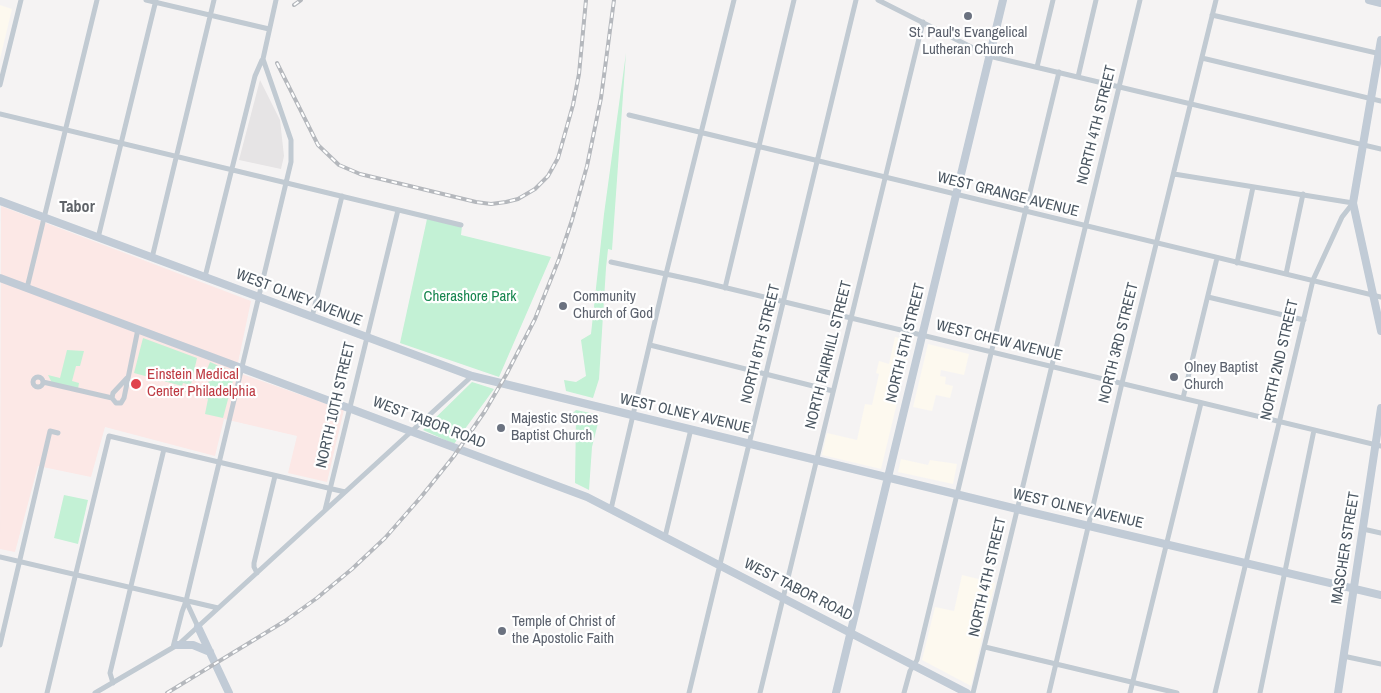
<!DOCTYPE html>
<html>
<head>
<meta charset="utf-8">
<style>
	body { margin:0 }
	canvas { display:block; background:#f5f3f3 }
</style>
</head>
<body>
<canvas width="1381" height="693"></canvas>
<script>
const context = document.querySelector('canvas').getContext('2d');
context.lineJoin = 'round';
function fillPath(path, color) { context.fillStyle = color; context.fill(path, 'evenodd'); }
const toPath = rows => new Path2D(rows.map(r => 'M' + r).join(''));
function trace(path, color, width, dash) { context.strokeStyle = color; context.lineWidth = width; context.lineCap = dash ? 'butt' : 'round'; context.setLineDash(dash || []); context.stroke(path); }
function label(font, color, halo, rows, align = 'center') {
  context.font = font + ' "Archivo Narrow",sans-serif'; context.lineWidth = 4.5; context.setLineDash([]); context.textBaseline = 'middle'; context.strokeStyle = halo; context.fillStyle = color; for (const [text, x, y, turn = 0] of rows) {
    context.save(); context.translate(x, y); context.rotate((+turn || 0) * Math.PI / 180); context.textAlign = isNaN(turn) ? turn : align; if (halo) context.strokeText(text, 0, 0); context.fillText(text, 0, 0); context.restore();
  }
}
fillPath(toPath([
	[0,5,12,9,0,59],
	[895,337,912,341,881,469,822,455,827,433,857,440,865,404,872,405,879,374,876,373,879,361,889,364],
	[928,344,969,354,964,375,941,370,940,376,946,377,945,384,953,386,950,398,936,395,932,411,913,407],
	[901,459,928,465,930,460,957,464,953,484,898,472],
	[962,575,995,583,971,686,922,660,935,607,954,611]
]), '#fdf9ef');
fillPath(toPath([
	[260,80,280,120,284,156,281,169,239,160]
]), '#e6e4e5');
fillPath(toPath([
	[1,206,251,301,236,372,344,410,327,482,288,473,297,436,224,419,215,456,105,427,91,477,38,466,15,552,0,549]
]), '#fce8e6');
fillPath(toPath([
	[626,53,612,250,608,249,606,268,599,379,593,398,566,391,564,380,576,382,586,376,581,340,591,334,604,214],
	[427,219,462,226,461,235,551,257,499,377,400,343],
	[143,338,197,358,189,393,185,392,187,384,183,383,182,386,134,373],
	[67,350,84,351,80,366,76,366,72,381,79,383,78,389,52,383,48,375,60,378],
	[210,362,235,373,223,418,205,414,208,399,205,398,209,380,215,381,216,375,206,372],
	[472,382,494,389,454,444,423,430],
	[576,410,600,415,592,447,589,490,575,483,576,418,572,414],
	[64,495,88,500,78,544,54,538]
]), '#c3f1d5');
trace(toPath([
	[146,0,269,29],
	[878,0,989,56,1381,149],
	[1212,15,1381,54],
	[1202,58,1381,101],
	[1037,67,1053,0],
	[1078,77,1096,0],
	[0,85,21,0],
	[0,114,461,225],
	[629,115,1381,297],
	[1174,174,1353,203,1342,217,1313,280,1215,693],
	[98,238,156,0],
	[152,258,214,0],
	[611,262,698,281,1381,446],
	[1237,263,1253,187],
	[1286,274,1303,194],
	[205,277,255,76,262,60],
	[27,288,97,0],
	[725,288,794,0],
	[1208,297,1304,320],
	[312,317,342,196],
	[650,345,833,391],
	'33 382a5 5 0 1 1 10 0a5 5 0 1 1-10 0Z',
	[127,378,113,393,112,398,116,403,121,403,124,398,138,329],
	[43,382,112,398],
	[1183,398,1217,258],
	[611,509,666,274,734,0],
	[325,510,398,210],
	[1363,529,1381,533],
	[665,537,691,429],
	[0,557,218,608],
	[257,573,254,567,254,563,275,476],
	[186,601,198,627],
	[0,645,50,431,58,433],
	[173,647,182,612,186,601,291,162,291,140,263,59,276,0],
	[985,647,1177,693],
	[1343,656,1381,664],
	[113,683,110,673,164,449],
	[47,693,109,436,345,492],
	[95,693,179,644,472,376],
	[689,693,856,0],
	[760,693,923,22],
	[904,693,910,671,917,660,1059,72],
	[973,693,1140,0],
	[1049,693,1122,383,1216,0],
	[1130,693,1201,403],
	[1260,693,1314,430]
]), '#c1cad2', 5);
trace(toPath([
	[1369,0,1381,3],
	[1381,40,1353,203,1381,331],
	[0,201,472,376,1017,509,1381,595],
	[0,278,587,497,967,693],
	[198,627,229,693],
	[177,645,193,645,210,652],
	[836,693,1003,0],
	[1338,693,1381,408]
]), '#c1cbd6', 8);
const rail = toPath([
	[294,5,301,0],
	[277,63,318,145,339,165,360,174,476,202,491,204,506,202,518,199,535,189,548,176,558,158,573,105,579,74,586,0],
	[167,693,285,621,317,598,352,569,385,538,421,497,454,456,485,411,506,375,535,319,559,259,572,220,587,166,601,98,614,0]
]);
trace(rail, '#b5b8bd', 4);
trace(rail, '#fff', 2, [5.5]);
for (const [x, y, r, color] of [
	[968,16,5,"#6b7280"],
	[563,306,5,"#6b7280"],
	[1174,377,5,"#6b7280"],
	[136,384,6,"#e0444e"],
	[501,428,5,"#6b7280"],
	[502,631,5,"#6b7280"]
]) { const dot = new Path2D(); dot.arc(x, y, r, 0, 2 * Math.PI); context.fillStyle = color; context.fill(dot); trace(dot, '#fff', 2); }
label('15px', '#5b616d', '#fff', [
	["St. Paul's Evangelical",968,33,"center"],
	["Lutheran Church",968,50,"center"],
	["Community",573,297],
	["Church of God",573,314],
	["Olney Baptist",1184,368],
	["Church",1184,385],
	["Majestic Stones",511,419],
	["Baptist Church",511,436],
	["Temple of Christ of",512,622],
	["the Apostolic Faith",512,639]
], 'left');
label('15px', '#4a5661', '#fff', [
	["NORTH 4TH STREET",1097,125,-76],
	["WEST GRANGE AVENUE",1008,195,14],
	["WEST OLNEY AVENUE",299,298,21],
	["WEST CHEW AVENUE",999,341,14],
	["NORTH 5TH STREET",906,343,-76],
	["NORTH 3RD STREET",1119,343,-76],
	["NORTH 6TH STREET",761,344,-76],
	["NORTH FAIRHILL STREET",829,355,-76],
	["NORTH 2ND STREET",1280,360,-77],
	["NORTH 10TH STREET",336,405,-77],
	["WEST OLNEY AVENUE",685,414,13],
	["WEST TABOR ROAD",429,423,21],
	["WEST OLNEY AVENUE",1078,509,13],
	["MASCHER STREET",1346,548,-81],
	["NORTH 4TH STREET",988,577,-77],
	["WEST TABOR ROAD",798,590,27]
]);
label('15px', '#17864f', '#fff', [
	["Cherashore Park",470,297]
]);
label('15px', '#be3a42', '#fff', [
	["Einstein Medical",147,375],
	["Center Philadelphia",147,392]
], 'left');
label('bold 16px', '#5f6368', '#fff', [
	["Tabor",77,208]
]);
</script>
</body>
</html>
